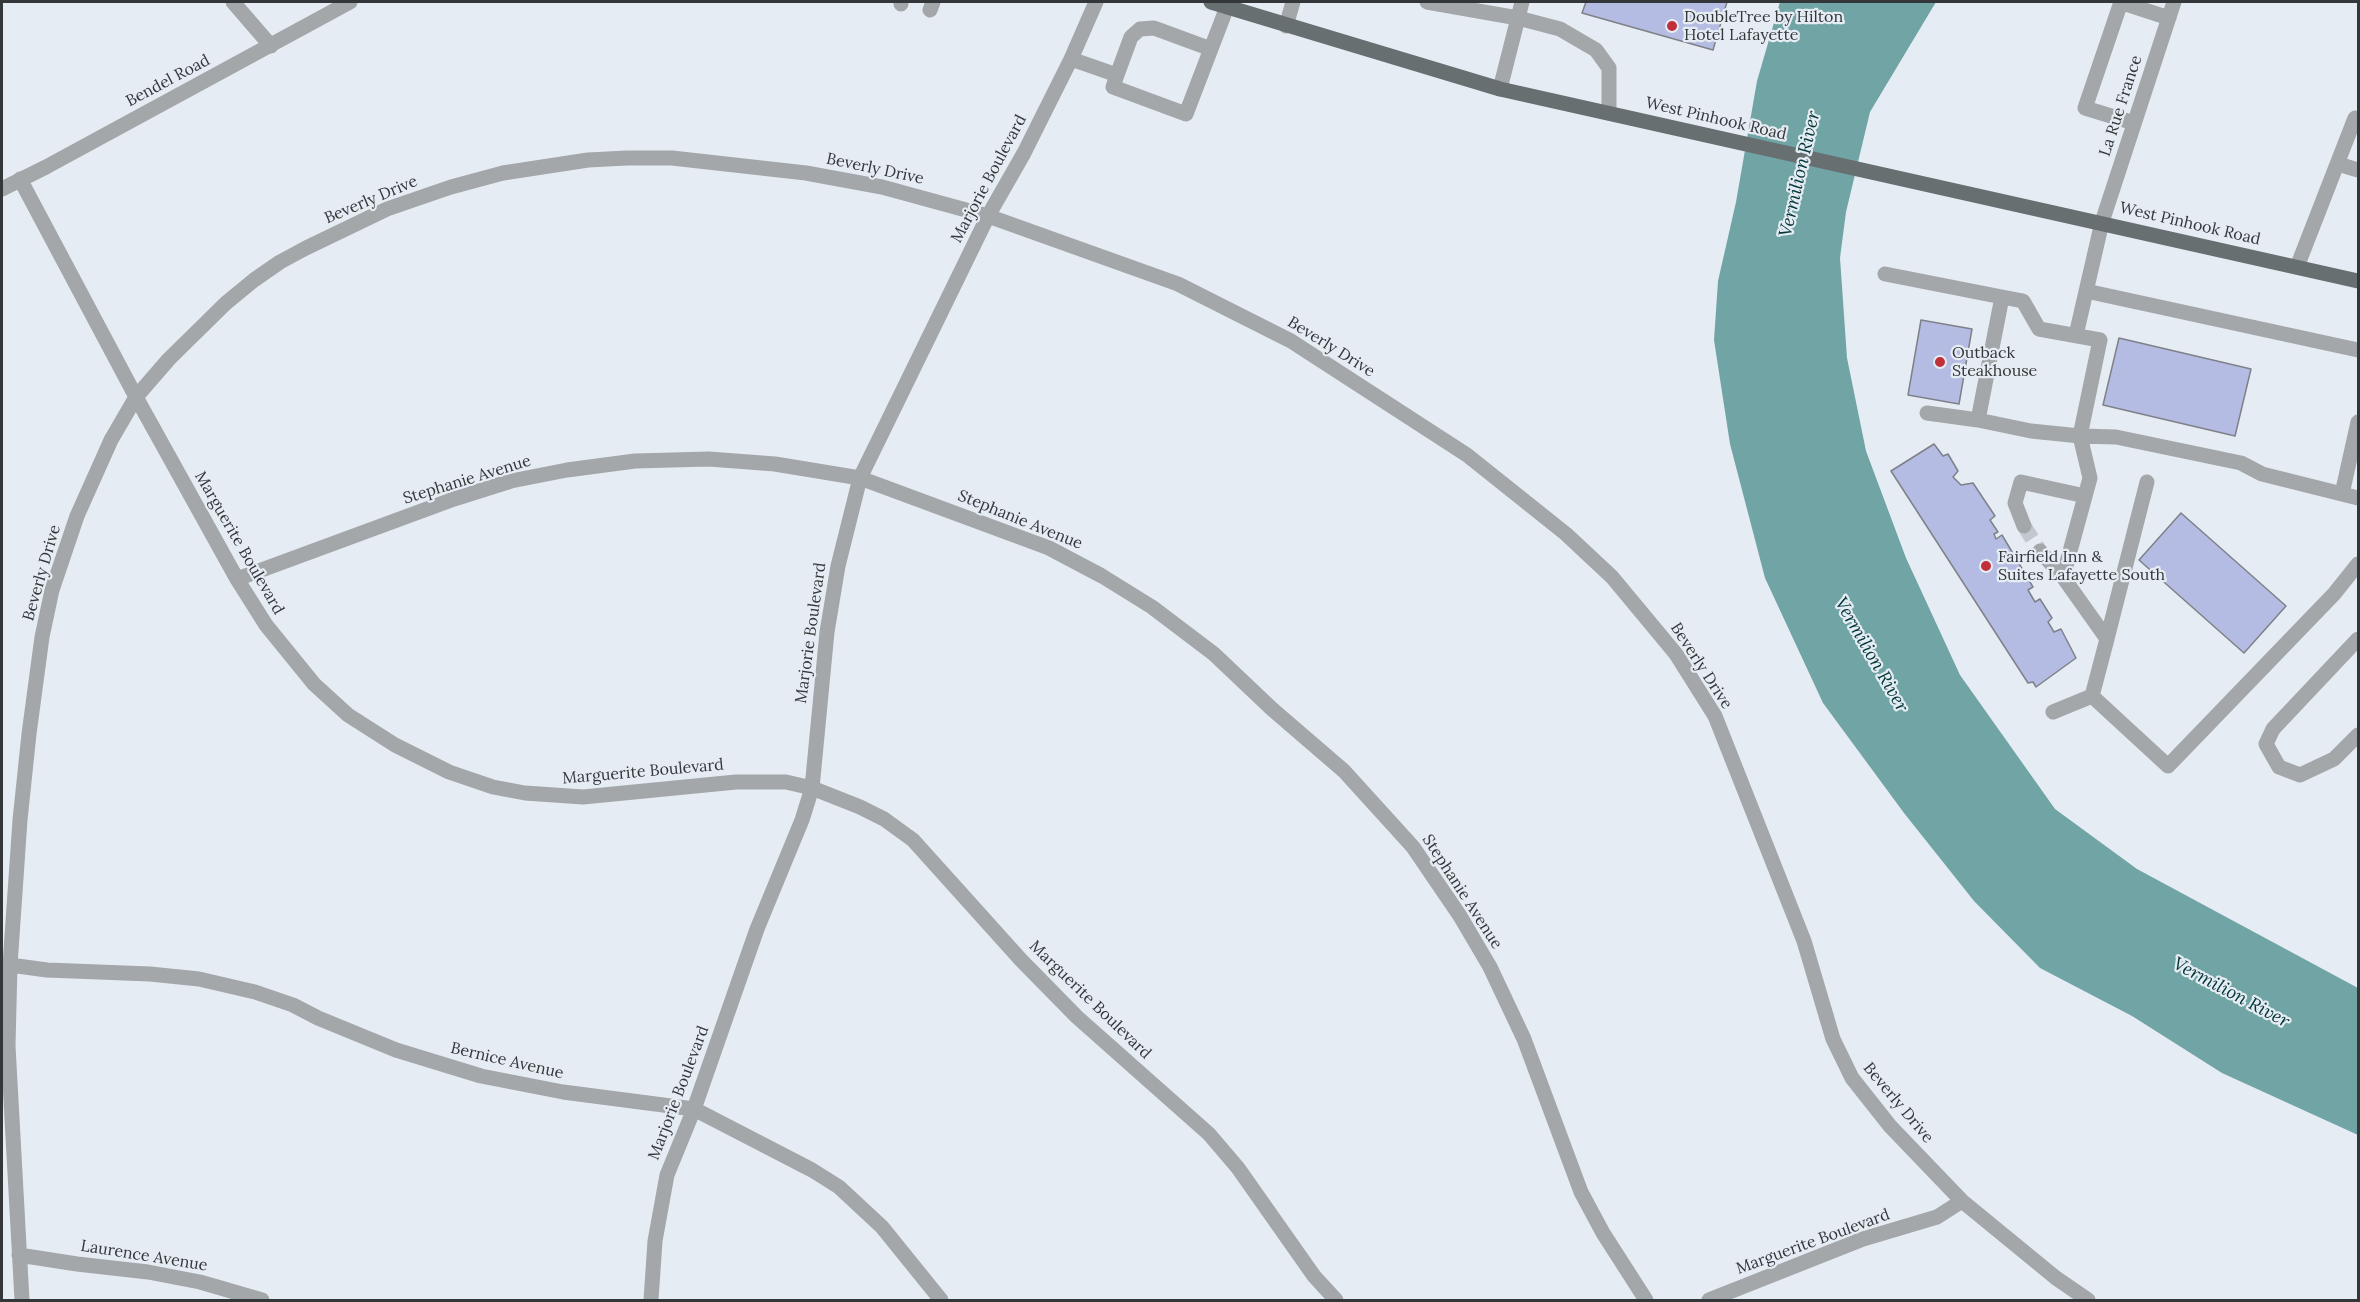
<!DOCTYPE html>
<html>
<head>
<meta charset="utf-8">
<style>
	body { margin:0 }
	#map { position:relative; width:2360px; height:1302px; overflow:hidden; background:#e6ecf3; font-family:Lora,serif }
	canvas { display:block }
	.frame { position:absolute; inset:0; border:3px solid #34373a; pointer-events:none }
</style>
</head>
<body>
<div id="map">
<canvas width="2360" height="1302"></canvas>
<div class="frame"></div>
</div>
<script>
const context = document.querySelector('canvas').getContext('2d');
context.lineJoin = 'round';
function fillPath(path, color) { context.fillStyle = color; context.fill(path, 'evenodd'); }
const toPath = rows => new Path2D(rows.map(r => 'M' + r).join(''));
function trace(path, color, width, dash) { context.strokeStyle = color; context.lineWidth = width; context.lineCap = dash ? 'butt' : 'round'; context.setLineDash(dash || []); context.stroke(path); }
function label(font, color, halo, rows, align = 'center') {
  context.font = font + ' Lora,serif'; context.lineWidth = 4.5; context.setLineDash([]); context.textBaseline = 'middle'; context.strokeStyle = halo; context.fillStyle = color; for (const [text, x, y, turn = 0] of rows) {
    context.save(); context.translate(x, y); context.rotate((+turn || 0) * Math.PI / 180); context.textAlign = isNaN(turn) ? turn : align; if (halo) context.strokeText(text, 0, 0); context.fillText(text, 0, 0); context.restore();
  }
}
fillPath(toPath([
	[1780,2,1936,2,1870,112,1846,212,1840,258,1847,358,1866,451,1906,558,1960,675,2055,809,2137,869,2358,988,2358,1135,2222,1073,2132,1016,2040,968,1974,901,1904,813,1823,703,1765,578,1730,444,1714,340,1718,281,1736,202,1757,81]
]), '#71a5a5');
const building = toPath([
	[1586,2,1727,2,1713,50,1582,13,1586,2],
	[1921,320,1972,329,1959,404,1908,395,1921,320],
	[2119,338,2251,369,2235,436,2103,405,2119,338],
	[1934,444,1943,456,1948,454,1958,471,1953,477,1961,485,1973,483,1995,516,1990,520,1998,532,1994,534,1996,539,2002,535,2033,587,2028,590,2035,602,2040,599,2052,618,2048,622,2054,632,2061,629,2076,658,2036,687,2033,682,2028,683,1891,471,1934,444],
	[2181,513,2286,606,2244,653,2139,560,2181,513]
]);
fillPath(building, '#b4bce3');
trace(building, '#7f8088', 1.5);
trace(toPath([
	[2024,526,2040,551]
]), '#c2c8ce', 15, [15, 8]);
trace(toPath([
	[233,2,271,46],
	[1427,2,1518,18,1560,29,1596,50,1609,68,1609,113],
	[2120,2,2169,18],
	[2121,2,2085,108,2134,123],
	[901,4,901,2],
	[930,10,933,2],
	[1286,26,1293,2],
	[1071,59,1117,75,1113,87,1186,114,1227,7],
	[1117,75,1131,37,1140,29,1154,28,1211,49],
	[1500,89,1522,2],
	[2338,164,2358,170],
	[20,179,136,397,237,579,266,625,314,684,348,715,395,745,449,772,493,787,525,793,583,797,736,782,786,782,812,788,860,807,884,819,913,840,1021,960,1077,1017,1209,1134,1238,1168,1314,1276,1336,1300],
	[2,189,46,167,350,2],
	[2297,267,2355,118,2358,120],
	[1885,274,2002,297,2023,301,2039,329,2100,340,2080,436,2031,431,1978,420,2002,297],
	[2086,291,2358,350],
	[2076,335,2102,222,2174,2],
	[1927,413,1978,420],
	[2342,494,2358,422],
	[2358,498,2262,474,2241,463,2116,437,2080,436,2090,478,2063,577,2107,639,2092,696,2168,766,2334,594,2358,564],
	[2024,526,2015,503,2021,482,2085,496],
	[2040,551,2063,577],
	[237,579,454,499,511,481,567,470,635,461,709,459,775,464,860,478,1049,548,1102,576,1152,607,1214,654,1272,709,1344,771,1413,847,1460,916,1490,967,1524,1039,1581,1192,1603,1233,1646,1300],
	[2107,639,2147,482],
	[2358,639,2273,729,2266,744,2279,767,2300,775,2334,759,2358,735],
	[2053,712,2092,696],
	[10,965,47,970,150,974,199,979,255,992,293,1005,318,1018,396,1050,481,1076,563,1092,694,1109,812,1170,839,1187,882,1227,941,1300],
	[19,1255,77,1264,148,1272,200,1282,262,1300],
	[22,1300,8,1046,10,965,20,820,29,734,42,637,52,590,77,516,111,440,136,397,169,359,226,303,254,280,280,262,306,248,387,209,451,187,503,173,588,160,627,158,672,158,806,173,882,187,988,216,1178,284,1291,341,1467,455,1566,534,1612,577,1676,654,1715,716,1804,941,1833,1039,1852,1078,1890,1126,1962,1201,2056,1278,2088,1300],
	[651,1300,655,1241,667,1175,694,1109,757,929,802,820,812,788,827,632,838,566,860,478,988,216,1024,153,1071,59,1096,2],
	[1709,1300,1863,1239,1937,1217,1962,1201]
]), '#a3a7a9', 15);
trace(toPath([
	[1211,2,1500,89,2358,281]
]), '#676f71', 15);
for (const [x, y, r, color] of [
	[1672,26,6,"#c0303b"],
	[1940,362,6,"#c0303b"],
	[1986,566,6,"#c0303b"]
]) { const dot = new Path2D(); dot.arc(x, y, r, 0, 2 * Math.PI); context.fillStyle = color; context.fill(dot); trace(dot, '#e6ecf3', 2); }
label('16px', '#34373a', '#e6ecf3', [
	["DoubleTree by Hilton",1684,17],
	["Hotel Lafayette",1684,35],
	["Outback",1952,353],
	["Steakhouse",1952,371],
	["Fairfield Inn &",1998,557],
	["Suites Lafayette South",1998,575]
], 'left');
label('16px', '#34373a', '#e6ecf3', [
	["Bendel Road",168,81,-28],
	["La Rue France",2121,106,-72],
	["West Pinhook Road",1716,119,13],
	["Beverly Drive",875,169,12],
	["Marjorie Boulevard",989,179,-62],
	["Beverly Drive",371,200,-23],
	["West Pinhook Road",2190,224,13],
	["Beverly Drive",1331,347,32],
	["Stephanie Avenue",467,480,-17],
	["Stephanie Avenue",1020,520,22],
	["Marguerite Boulevard",239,543,60],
	["Beverly Drive",42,573,-74],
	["Marjorie Boulevard",811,633,-82],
	["Beverly Drive",1701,666,57],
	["Marguerite Boulevard",643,772,-5],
	["Stephanie Avenue",1462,892,57],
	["Marguerite Boulevard",1090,1000,44],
	["Bernice Avenue",507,1061,13],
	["Marjorie Boulevard",679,1093,-69],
	["Beverly Drive",1898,1103,50],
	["Marguerite Boulevard",1813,1242,-20],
	["Laurence Avenue",144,1256,9]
]);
label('italic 18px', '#023738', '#e6ecf3', [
	["Vermilion River",1800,174,-77],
	["Vermilion River",1871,655,60],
	["Vermilion River",2231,993,28]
]);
</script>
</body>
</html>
